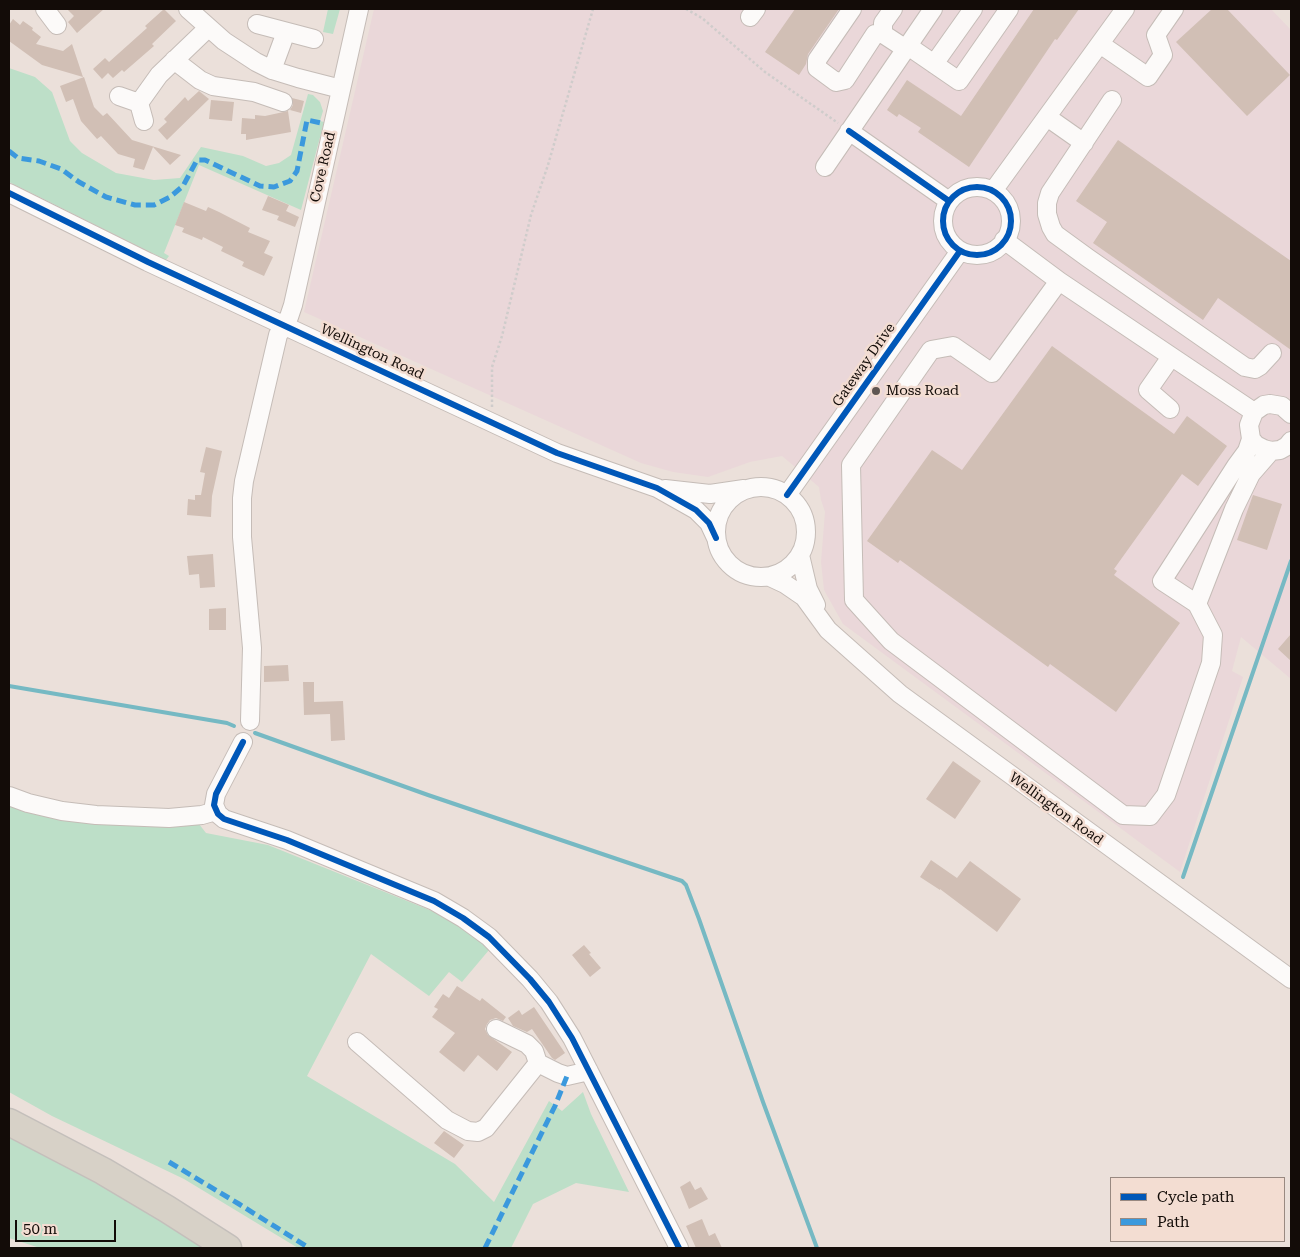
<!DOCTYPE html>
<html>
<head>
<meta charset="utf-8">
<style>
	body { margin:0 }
	#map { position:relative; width:1300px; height:1257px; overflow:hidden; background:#ebe0da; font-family:"Roboto Serif",serif }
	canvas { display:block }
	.frame { position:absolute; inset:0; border:10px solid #130c08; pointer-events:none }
	.legend { position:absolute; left:1110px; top:1177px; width:175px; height:65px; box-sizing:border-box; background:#f3ddd2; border:1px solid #998981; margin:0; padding:6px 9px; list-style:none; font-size:15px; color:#130c08 }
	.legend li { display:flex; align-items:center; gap:10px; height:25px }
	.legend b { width:25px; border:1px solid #998981 }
	.scale { position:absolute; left:15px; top:1220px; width:101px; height:22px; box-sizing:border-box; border:2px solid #130c08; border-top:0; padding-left:6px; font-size:15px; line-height:18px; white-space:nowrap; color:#130c08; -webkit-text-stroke:4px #f3ddd2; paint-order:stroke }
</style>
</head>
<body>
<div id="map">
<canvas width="1300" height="1257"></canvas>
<div class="frame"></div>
<ul class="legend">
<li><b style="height:6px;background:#0057b8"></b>Cycle path</li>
<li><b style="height:6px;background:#3b99dd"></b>Path</li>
</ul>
<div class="scale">50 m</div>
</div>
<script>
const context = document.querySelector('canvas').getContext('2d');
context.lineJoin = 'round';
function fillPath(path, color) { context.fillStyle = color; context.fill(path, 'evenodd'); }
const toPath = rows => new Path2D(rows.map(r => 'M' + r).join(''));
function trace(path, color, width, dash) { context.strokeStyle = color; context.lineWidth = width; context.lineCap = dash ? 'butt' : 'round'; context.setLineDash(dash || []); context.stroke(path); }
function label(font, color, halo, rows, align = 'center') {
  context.font = font + ' "Roboto Serif",serif'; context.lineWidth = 5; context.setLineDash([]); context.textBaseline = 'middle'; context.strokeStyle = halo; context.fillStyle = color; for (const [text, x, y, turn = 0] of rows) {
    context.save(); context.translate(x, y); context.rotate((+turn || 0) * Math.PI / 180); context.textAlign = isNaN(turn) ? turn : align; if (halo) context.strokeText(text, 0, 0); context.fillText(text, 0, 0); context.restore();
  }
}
fillPath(toPath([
	[374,9,1271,9,1291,30,1291,679,1241,637,1232,671,1243,677,1180,872,843,624,824,590,821,562,825,512,821,500,819,487,782,456,750,462,708,477,673,472,641,463,304,312]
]), '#ead7d9');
fillPath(toPath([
	[328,9,340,9,333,34,323,32],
	[9,68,35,77,52,92,70,141,82,153,116,173,154,180,180,178,201,147,243,156,266,166,279,163,291,155,308,94,313,95,320,102,323,111,320,121,324,122,301,210,199,165,164,253,169,256,166,260,9,182],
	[9,801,199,824,206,833,268,845,447,917,489,946,489,950,462,982,449,972,429,996,371,954,307,1076,455,1164,494,1202,549,1101,562,1111,583,1092,591,1114,629,1192,576,1183,533,1204,511,1248,298,1248,184,1179,52,1116,9,1092],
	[9,1132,111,1190,206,1248,40,1248,9,1238]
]), '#bddfc8');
trace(toPath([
	[9,686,227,723,234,726],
	[255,733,428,795,682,881,686,885,699,919,763,1102,817,1248],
	[1183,877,1291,561]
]), '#76b9c3', 4);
fillPath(toPath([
	[67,9,104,9,77,33,68,22,74,16],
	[164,9,176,21,152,44,154,46,124,72,122,70,113,78,108,73,102,79,93,69,105,58,109,62,147,28,145,26],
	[795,9,839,9,808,54,806,64,799,75,765,52],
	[1034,9,1079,9,1057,40,1055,39,969,167,918,132,921,128,899,114,897,117,887,110,907,80,961,116],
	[1212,9,1227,9,1290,75,1247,116,1176,42],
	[13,19,20,25,23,21,33,28,32,30,41,37,36,44,63,51,72,44,83,77,42,65,9,41,9,25],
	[84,77,94,107,103,116,107,113,132,140,181,155,170,165,153,147,144,170,133,167,135,159,118,154,101,136,97,139,81,121,73,99,66,102,60,86],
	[199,91,209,99,167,140,158,130,167,122,164,119,185,97,188,101],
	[292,98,304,101,301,113,290,110,293,105],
	[211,100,234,102,232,121,209,119],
	[288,111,291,132,246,140,246,134,241,134,242,118,255,119,255,115,265,116],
	[1118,140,1291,261,1291,350,1218,298,1203,320,1093,243,1107,222,1076,201],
	[268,196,289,205,286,211,299,217,295,227,277,220,279,216,262,210],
	[184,202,206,211,208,207,219,212,250,228,248,232,270,241,264,253,273,257,264,276,242,266,244,262,221,251,223,247,203,237,202,240,182,232,184,228,175,225],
	[1052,346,1174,434,1187,416,1227,446,1198,486,1182,474,1114,569,1117,571,1114,575,1180,623,1116,712,1050,664,1048,667,900,560,898,563,867,541,932,450,962,470],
	[206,447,222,451,212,496,211,517,187,515,188,499,195,500,195,495,201,495,205,473,200,472],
	[1253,495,1282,504,1267,550,1237,540],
	[213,554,215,587,200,588,199,574,189,575,187,556],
	[226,608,226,630,209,630,209,609],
	[1291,634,1291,661,1278,649],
	[288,665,289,681,264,682,264,666],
	[303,682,314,682,314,702,343,701,345,740,331,741,330,714,304,715],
	[953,761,981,781,955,819,926,799],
	[931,860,957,878,970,861,1021,899,997,932,940,889,940,890,920,877],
	[584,945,591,953,589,954,601,968,590,977,572,955],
	[457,986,480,1001,482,998,506,1017,503,1021,496,1018,490,1020,487,1024,485,1029,488,1035,512,1052,497,1071,478,1055,464,1072,439,1052,455,1033,432,1017,438,1009,434,1007,443,994,449,998],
	[534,1007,565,1053,555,1060,552,1058,532,1029,527,1032,513,1026,508,1018,519,1010,522,1015],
	[444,1131,464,1145,454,1158,434,1143],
	[690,1181,695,1190,701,1187,708,1199,689,1209,680,1187],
	[702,1219,709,1236,715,1233,722,1248,696,1248,686,1226]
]), '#d1bfb5');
const minor = toPath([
	[45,9,57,25],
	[188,9,224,41,256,62,272,70,298,78,341,89],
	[852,9,817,60,817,68,836,82,845,80,875,34,883,34,906,49],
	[750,17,756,9],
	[257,24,314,39],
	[883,34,883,23,893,9],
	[1100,44,1148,77,1163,55,1156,35,1174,9],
	[908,46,959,81,1009,9],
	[174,60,200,80,213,86,254,92,283,102],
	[934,64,973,9],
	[272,70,286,32],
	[119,96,139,103],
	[1112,100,1050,193,1047,203,1047,214,1051,227,1055,234,1088,258,1245,367,1255,369,1260,366,1272,353],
	[1047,117,1084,143],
	[144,121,139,103,159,75,208,28],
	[849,131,949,201],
	[825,167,933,9],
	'943 221a34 34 0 1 1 68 0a34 34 0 1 1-68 0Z',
	[993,191,1125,9],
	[9,193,148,262,557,453,657,488,696,510,709,523,716,538],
	[1004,240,1059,281,1254,412],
	[1059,281,992,373,953,346,931,350,851,465,854,600,891,641,1123,815,1150,816,1166,795,1211,663,1213,635,1197,604,1162,581,1236,466,1247,451,1251,439],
	[1170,409,1148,390,1171,357],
	[1291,414,1282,406,1270,404,1264,405,1254,412,1249,425,1251,439,1256,445,1264,449,1271,451,1280,450,1287,446,1291,441],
	'716 532a45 45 0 1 1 90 0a45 45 0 1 1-90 0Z',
	[665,489,710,494,744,489],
	[787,495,960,251],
	[800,555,808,589,816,605],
	[770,577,785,584,804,597,828,630,900,694,1291,979],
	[1197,604,1234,509,1251,474,1271,451],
	[250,721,252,648,242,537,242,498,244,481,278,335,289,317,293,305,359,9],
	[243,742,216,794,214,805,218,814,224,819,287,840,434,901,463,918,489,937,530,979,549,1002,572,1038,679,1248],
	[9,796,28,803,62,811,96,815,169,818,202,815,216,811],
	[496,1029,527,1044,534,1051,538,1063],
	[357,1042,447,1120,468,1131,478,1132,486,1128,538,1063,558,1073,567,1076,589,1071]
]);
const highway = toPath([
	[9,1122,103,1171,167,1209,228,1248]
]);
trace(minor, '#c5bcb7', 20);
trace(highway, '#c4bfbb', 29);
trace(toPath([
	[686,9,702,18,765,72,838,123],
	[492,407,492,367,502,336,531,215,548,165,593,9]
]), '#cfcccb', 2.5, [2.5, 2.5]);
trace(minor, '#fcfaf9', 18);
trace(highway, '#d7d1c7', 26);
trace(toPath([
	[9,151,18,158,39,161,61,169,79,182,106,197,135,205,154,205,170,197,183,186,197,160,205,160,260,186,274,187,290,181,297,171,307,120,321,123],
	[169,1162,239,1204,309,1248],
	[485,1248,555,1106,567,1076]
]), '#3b99dd', 5, [10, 5]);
trace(toPath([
	[849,131,949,201],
	'943 221a34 34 0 1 1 68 0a34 34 0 1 1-68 0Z',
	[9,193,148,262,557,453,657,488,696,510,709,523,716,538],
	[787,495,960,251],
	[243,742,216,794,214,805,218,814,224,819,287,840,434,901,463,918,489,937,530,979,549,1002,572,1038,679,1248]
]), '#0057b8', 6);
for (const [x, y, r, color] of [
	[876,391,5,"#5f5652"]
]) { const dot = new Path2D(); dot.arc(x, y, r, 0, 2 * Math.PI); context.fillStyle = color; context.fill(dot); trace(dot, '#f3ddd2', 2); }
label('14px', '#130c08', '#f3ddd2', [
	["Cove Road",323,167,-77],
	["Wellington Road",372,352,25],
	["Gateway Drive",864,365,-55],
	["Wellington Road",1056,809,36]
]);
label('14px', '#130c08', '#f3ddd2', [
	["Moss Road",886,391]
], 'left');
</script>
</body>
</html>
